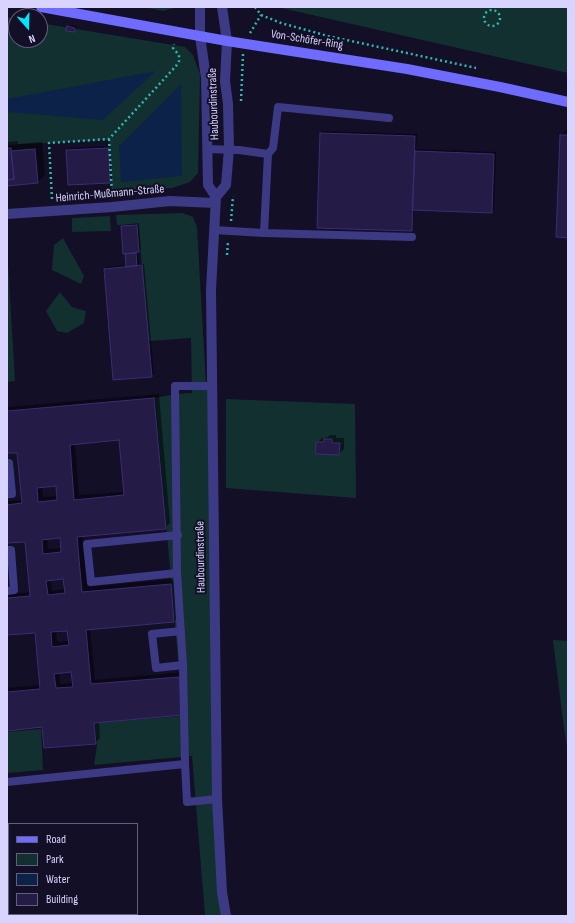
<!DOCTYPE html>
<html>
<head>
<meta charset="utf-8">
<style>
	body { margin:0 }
	#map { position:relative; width:575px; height:923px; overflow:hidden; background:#130f26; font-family:"Sofia Sans Condensed",sans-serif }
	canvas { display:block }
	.frame { position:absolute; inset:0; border:8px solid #d9d4ff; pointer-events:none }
	.legend { position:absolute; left:8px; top:823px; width:130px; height:92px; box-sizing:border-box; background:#130f26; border:1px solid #625e7d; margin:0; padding:5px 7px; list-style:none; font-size:12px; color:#d9d4ff }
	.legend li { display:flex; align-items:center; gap:8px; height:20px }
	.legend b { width:20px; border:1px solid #625e7d }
	.north { position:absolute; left:8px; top:8px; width:40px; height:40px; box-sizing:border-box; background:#130f26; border:1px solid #625e7d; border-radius:50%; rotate:160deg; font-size:11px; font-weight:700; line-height:16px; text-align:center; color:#d9d4ff }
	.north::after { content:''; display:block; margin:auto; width:14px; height:18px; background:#00e5ff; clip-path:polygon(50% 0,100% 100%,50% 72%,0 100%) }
</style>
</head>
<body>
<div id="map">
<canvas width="575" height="923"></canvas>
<div class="frame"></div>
<ul class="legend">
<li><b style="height:5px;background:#6f6bff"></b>Road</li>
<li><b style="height:11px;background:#12302f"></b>Park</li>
<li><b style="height:11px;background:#0c2248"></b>Water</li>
<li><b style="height:11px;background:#241b47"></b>Building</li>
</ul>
<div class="north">N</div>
</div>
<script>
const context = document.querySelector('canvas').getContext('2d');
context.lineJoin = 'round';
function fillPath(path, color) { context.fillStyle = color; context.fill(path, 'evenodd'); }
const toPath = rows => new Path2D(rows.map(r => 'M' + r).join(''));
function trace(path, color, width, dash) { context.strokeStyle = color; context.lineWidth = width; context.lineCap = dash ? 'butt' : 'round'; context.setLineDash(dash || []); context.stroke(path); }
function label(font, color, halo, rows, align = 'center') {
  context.font = font + ' "Sofia Sans Condensed",sans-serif'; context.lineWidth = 4; context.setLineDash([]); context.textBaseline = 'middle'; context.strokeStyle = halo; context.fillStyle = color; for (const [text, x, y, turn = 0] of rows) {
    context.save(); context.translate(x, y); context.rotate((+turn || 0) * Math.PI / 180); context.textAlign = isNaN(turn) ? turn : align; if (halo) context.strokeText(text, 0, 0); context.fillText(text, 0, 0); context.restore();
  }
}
fillPath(toPath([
	[142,7,179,7,163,11],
	[277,7,568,7,568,73],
	[7,17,16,19,16,40,40,40,40,23,185,47,193,55,200,74,198,173,190,182,172,188,112,194,109,140,7,145],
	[183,213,193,217,197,227,206,385,212,386,217,799,226,916,205,916,192,756,94,765,97,745,95,723,183,716,155,398,175,394,192,393,191,338,149,341,138,224,117,225,116,215],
	[110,216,111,231,72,232,72,218],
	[63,238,84,276,81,284,52,270,54,245],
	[7,246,15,381,7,382],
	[60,292,72,307,86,311,84,323,67,333,57,331,46,311],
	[226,399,355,404,356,498,226,488],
	[553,640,568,641,568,752,564,729],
	[41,729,43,770,7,773,7,732]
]), '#12302f');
fillPath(toPath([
	[156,71,103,120,7,112,7,99],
	[181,84,182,176,121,182,119,146]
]), '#0c2248');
fillPath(toPath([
	[70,25,77,26,76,29,74,31,68,27],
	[568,128,568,237,561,135],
	[323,131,417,134,416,149,496,152,494,210,492,212,414,209,413,228,411,230,321,133],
	[18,141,18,144,42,142,45,175,38,182,7,179,7,142],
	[110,146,112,180,110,182,67,150,69,148],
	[139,223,141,249,138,251,139,264,144,264,154,374,151,376,105,269,107,267,127,265,122,227,124,225],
	[159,394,170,523,165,528,82,536,87,587,175,579,179,616,174,621,90,628,95,680,184,672,187,709,99,721,100,738,95,743,43,726,7,730,7,688,40,685,36,631,7,634,7,595,31,592,26,541,7,542,7,501,22,500,18,451,7,452,7,407],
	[120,439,125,492,79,495,75,443],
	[57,485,58,496,43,497,42,486],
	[61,537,61,548,48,549,47,538],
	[64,578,65,589,52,591,51,579],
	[68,630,69,641,57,642,56,631],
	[72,671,73,683,60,684,59,672],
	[330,435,336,435,336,438,344,438,344,449,339,454,317,443,322,438,326,438]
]), '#0007');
const building = toPath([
	[67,26,75,28,75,32,66,31,67,26],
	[320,133,415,136,412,231,317,228,320,133],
	[560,135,568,135,568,238,556,237,560,135],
	[7,148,11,148,14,179,7,180,7,148],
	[109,148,110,183,68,185,66,150,109,148],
	[35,149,38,183,8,186,7,180,14,179,11,151,35,149],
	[415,151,494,154,492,213,412,210,415,151],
	[137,225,139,252,123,254,121,226,137,225],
	[136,253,137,266,126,267,125,254,136,253],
	[142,265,152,377,113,380,104,269,142,265],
	[154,398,166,529,77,537,82,592,171,584,174,622,86,630,91,684,179,677,183,715,94,723,96,744,44,748,42,727,7,731,7,692,40,689,35,633,7,635,7,598,30,596,25,542,7,543,7,505,22,503,17,453,7,453,7,411,154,398],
	[119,440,124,495,74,500,70,445,119,440],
	[56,486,57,500,38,502,37,488,56,486],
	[60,538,61,552,43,554,42,540,60,538],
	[63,579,65,593,48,595,46,581,63,579],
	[67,631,69,645,52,647,51,632,67,631],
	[71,672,73,687,56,688,54,674,71,672],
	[324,439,332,439,332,443,340,443,339,455,315,454,316,442,324,442,324,439]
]);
fillPath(building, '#241b47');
trace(building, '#3b2d73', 1);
trace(toPath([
	[255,7,261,15,281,23,328,36,476,68],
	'484 18a8 8 0 1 1 16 0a8 8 0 1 1-16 0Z',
	[250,33,261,15],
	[241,101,243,54],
	[109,139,112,195],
	[52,199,49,143,109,139,176,66,179,61,179,55,173,48,174,44],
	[231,221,233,196],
	[227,255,228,242]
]), '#2fb8b0', 2.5, [2, 3]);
trace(toPath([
	[207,149,239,150,268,154,273,148,278,107,389,118],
	[214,230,264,233,268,154],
	[264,233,412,237],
	[7,463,9,463,12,494,7,494],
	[7,550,11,550,14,590,7,591],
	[177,573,91,582,87,544,178,535],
	[181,631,152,634,156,668,183,665],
	[185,764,183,665,177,573,175,386,212,386],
	[7,782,185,764,187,802,217,799]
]), '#3d3a85', 8);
trace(toPath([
	[200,7,200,36,206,78,208,185,216,197,211,290,217,799,222,892,226,916],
	[216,197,226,185,229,149,228,104,225,81,227,41,222,7],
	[7,214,112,207,170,201,215,203]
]), '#3d3a85', 10);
trace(toPath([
	[41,7,227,41,407,69,500,87,568,102]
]), '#6f6bff', 10);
label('12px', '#d9d4ff', '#130f26', [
	["Von-Schöfer-Ring",307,40,9],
	["Haubourdinstraße",214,104,-92],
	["Heinrich-Mußmann-Straße",110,194,-5],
	["Haubourdinstraße",201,557,-91]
]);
</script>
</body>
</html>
